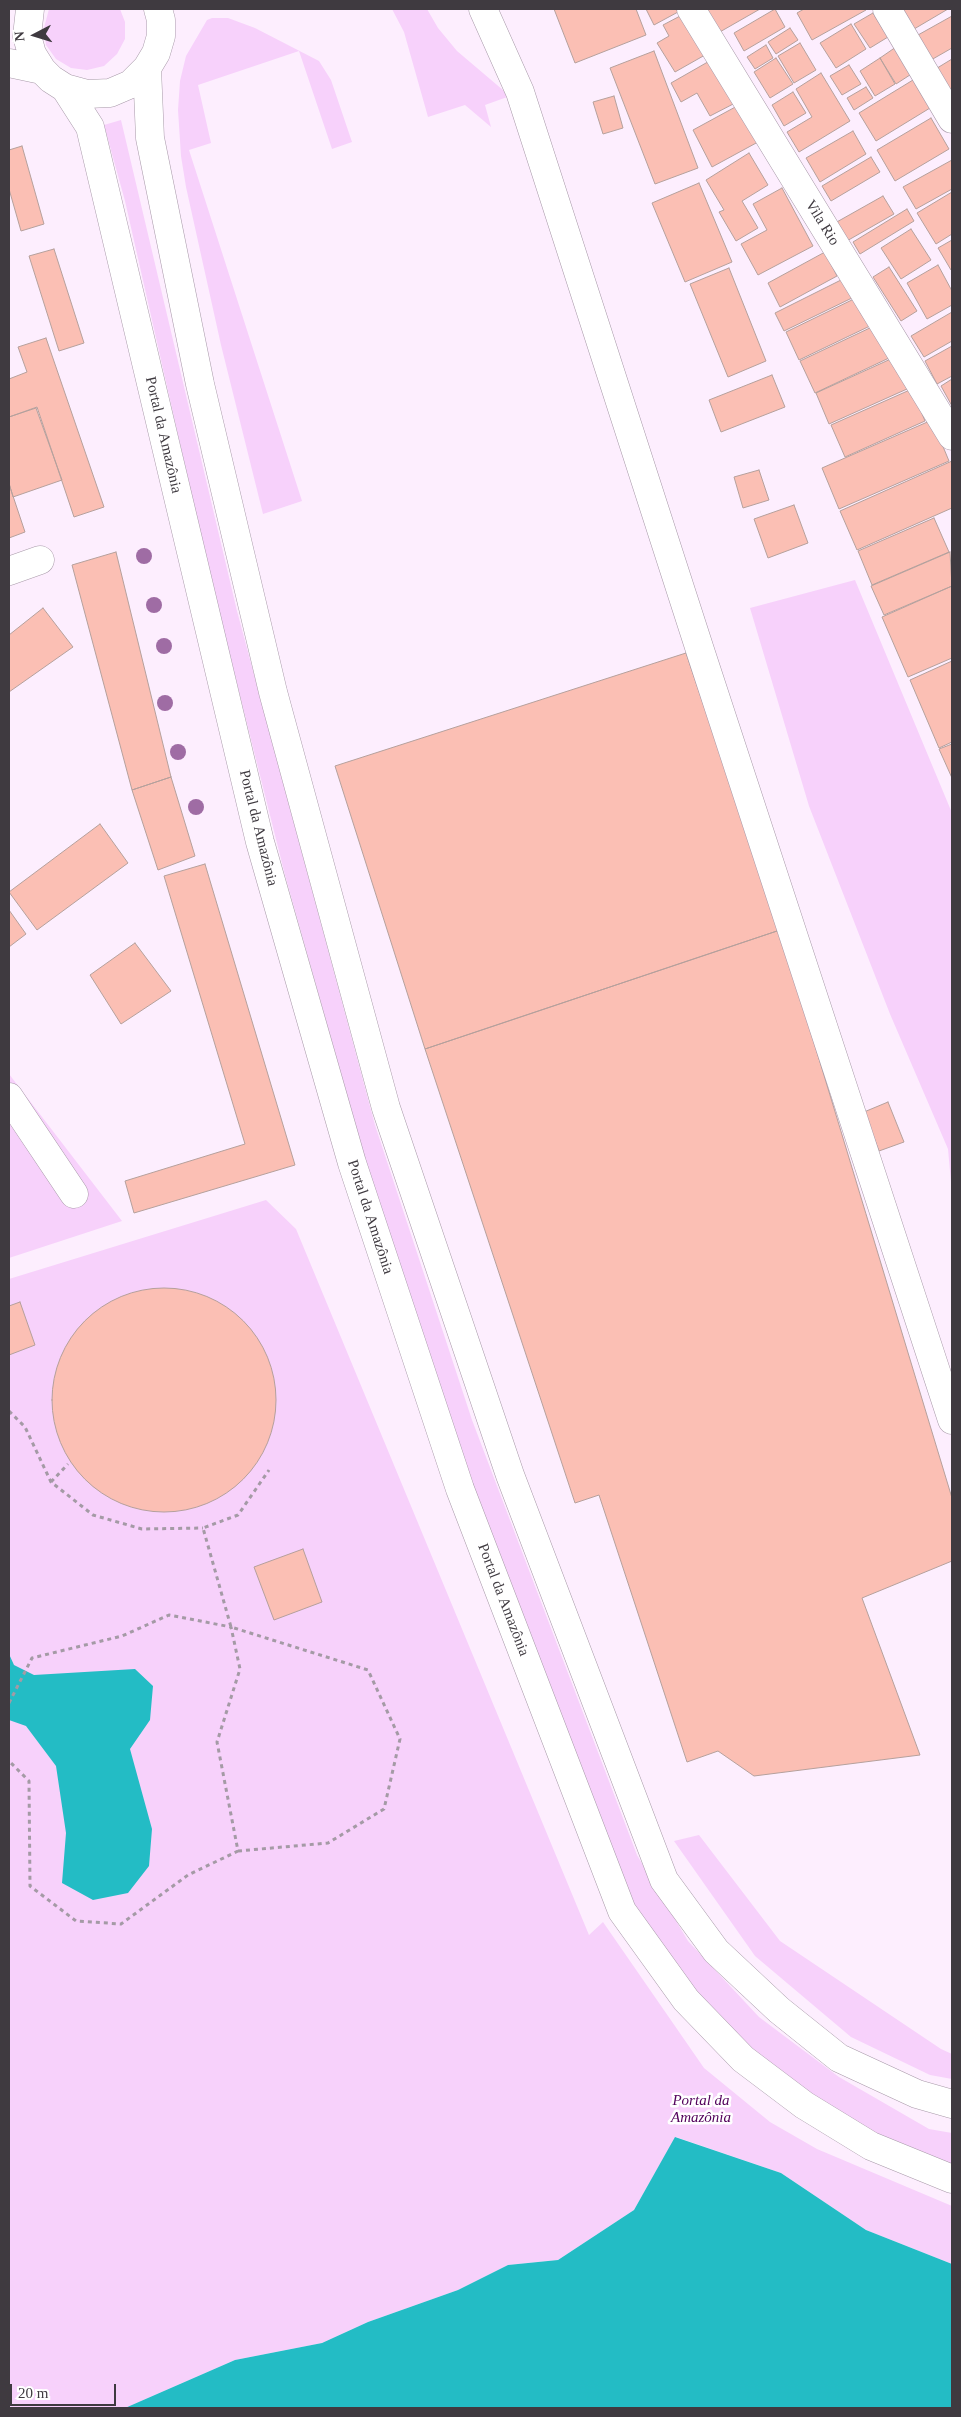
<!DOCTYPE html>
<html>
<head>
<meta charset="utf-8">
<style>
	body { margin:0 }
	#map { position:relative; width:961px; height:2417px; overflow:hidden; background:#fdeefe; font-family:Georgia,serif }
	canvas { display:block }
	.frame { position:absolute; inset:0; border:10px solid #3f3a40; pointer-events:none }
	.north { position:absolute; left:10px; top:10px; width:50px; height:50px; -webkit-text-stroke:4px #fff; paint-order:stroke; rotate:265deg; font-size:14px; font-weight:700; line-height:20px; text-align:center; color:#3f3a40 }
	.north::after { content:''; display:block; margin:auto; width:18px; height:22px; background:#3f3a40; clip-path:polygon(50% 0,100% 100%,50% 72%,0 100%) }
	.scale { position:absolute; left:10px; top:2384px; width:106px; height:22px; box-sizing:border-box; border:2px solid #3f3a40; border-top:0; padding-left:6px; font-size:15px; line-height:18px; white-space:nowrap; color:#3f3a40; -webkit-text-stroke:4px #fff; paint-order:stroke }
</style>
</head>
<body>
<div id="map">
<canvas width="961" height="2417"></canvas>
<div class="frame"></div>
<div class="north">N</div>
<div class="scale">20 m</div>
</div>
<script>
const context = document.querySelector('canvas').getContext('2d');
context.lineJoin = 'round';
function fillPath(path, color) { context.fillStyle = color; context.fill(path, 'evenodd'); }
const toPath = rows => new Path2D(rows.map(r => 'M' + r).join(''));
function trace(path, color, width, dash) { context.strokeStyle = color; context.lineWidth = width; context.lineCap = dash ? 'butt' : 'round'; context.setLineDash(dash || []); context.stroke(path); }
function label(font, color, halo, rows, align = 'center') {
  context.font = font + ' Georgia,serif'; context.lineWidth = 5; context.setLineDash([]); context.textBaseline = 'middle'; context.strokeStyle = halo; context.fillStyle = color; for (const [text, x, y, turn = 0] of rows) {
    context.save(); context.translate(x, y); context.rotate((+turn || 0) * Math.PI / 180); context.textAlign = isNaN(turn) ? turn : align; if (halo) context.strokeText(text, 0, 0); context.fillText(text, 0, 0); context.restore();
  }
}
fillPath(toPath([
	[49,9,120,9,125,22,125,39,117,54,104,66,87,70,71,68,56,59,46,45,44,28],
	[392,9,427,9,438,28,457,51,510,96,485,105,491,127,465,105,428,117,404,32],
	[212,18,228,18,255,28,319,61,331,80,352,142,332,149,299,51,198,85,211,143,189,150,302,501,263,514,221,345,186,187,181,156,178,110,180,81,186,56,207,20],
	[121,120,237,611,375,1125,472,1420,637,1855,688,1941,759,2017,839,2077,929,2129,952,2133,952,2167,827,2112,712,2017,631,1912,561,1730,396,1269,285,875,210,576,125,201,104,125],
	[855,580,952,813,952,1193,948,1149,890,1014,809,806,750,608],
	[9,1074,122,1221,9,1258],
	[266,1200,296,1229,589,1935,603,1922,704,2068,770,2122,817,2149,952,2206,952,2264,866,2230,781,2173,676,2137,634,2210,558,2260,508,2265,458,2290,368,2322,322,2343,235,2360,125,2408,9,2408,9,1279],
	[699,1835,780,1941,941,2049,952,2054,952,2079,930,2075,851,2037,755,1956,674,1841]
]), '#f7d1fb');
fillPath(toPath([
	[9,1654,14,1665,34,1675,135,1669,153,1686,150,1720,130,1749,152,1829,149,1866,128,1893,93,1900,62,1883,66,1833,56,1766,26,1726,9,1720],
	[675,2137,781,2173,866,2230,952,2264,952,2408,125,2408,235,2360,322,2343,368,2322,458,2290,508,2265,558,2260,634,2210]
]), '#23bcc5');
const building = toPath([
	[554,9,636,9,646,35,575,63,554,9],
	[646,9,676,9,678,12,654,25,646,9],
	[704,9,760,9,718,33,704,9],
	[775,9,785,27,744,51,734,33,775,9],
	[804,9,865,9,866,10,812,40,797,13,804,9],
	[895,9,948,9,909,32,895,9],
	[873,13,888,37,870,48,854,24,873,13],
	[682,15,705,55,675,72,657,43,669,36,663,25,682,15],
	[952,16,952,48,931,60,918,35,952,16],
	[851,24,866,49,836,68,820,43,851,24],
	[790,28,798,40,776,54,768,42,790,28],
	[800,43,816,70,794,83,778,56,800,43],
	[766,45,773,58,755,69,747,57,766,45],
	[896,47,913,73,896,84,880,58,896,47],
	[654,51,698,168,655,184,610,68,654,51],
	[776,58,793,84,770,98,754,72,776,58],
	[880,58,895,84,875,96,860,71,880,58],
	[713,59,737,102,710,116,697,93,681,102,671,83,713,59],
	[952,59,952,100,929,73,952,59],
	[849,65,861,84,842,95,830,76,849,65],
	[821,73,850,121,799,152,787,132,812,117,796,89,821,73],
	[913,80,930,108,876,141,859,113,913,80],
	[866,87,873,98,854,110,847,98,866,87],
	[793,92,806,113,784,126,772,105,793,92],
	[614,96,623,128,603,134,593,102,614,96],
	[739,105,758,142,712,167,693,130,739,105],
	[931,118,949,149,895,181,877,150,931,118],
	[853,131,866,154,820,182,806,158,853,131],
	[22,146,44,224,21,231,9,189,9,150,22,146],
	[749,153,768,185,742,201,758,228,736,241,719,212,724,210,706,180,749,153],
	[871,157,880,172,831,201,822,186,871,157],
	[952,160,952,189,916,209,903,187,952,160],
	[699,183,732,262,685,282,652,203,699,183],
	[782,188,813,246,758,275,741,244,767,230,753,204,782,188],
	[952,192,952,234,936,244,917,213,952,192],
	[883,196,894,214,845,242,835,223,883,196],
	[907,209,914,221,860,254,853,242,907,209],
	[911,229,931,260,901,279,881,248,911,229],
	[952,240,952,270,951,270,938,248,952,240],
	[54,249,84,343,59,351,29,256,54,249],
	[825,252,837,276,780,307,768,283,825,252],
	[938,265,952,291,952,305,927,319,907,283,938,265],
	[889,267,917,311,901,321,873,277,889,267],
	[729,268,766,361,728,377,690,284,729,268],
	[845,278,854,297,784,331,775,313,845,278],
	[858,297,872,325,799,360,786,332,858,297],
	[952,312,952,341,924,357,911,336,952,312],
	[874,326,889,358,815,393,800,361,874,326],
	[46,338,104,507,74,517,37,407,9,417,9,379,27,372,18,347,46,338],
	[952,346,952,376,937,384,925,361,952,346],
	[893,358,907,389,829,424,816,393,893,358],
	[772,375,785,407,721,432,709,400,772,375],
	[952,379,952,406,941,386,952,379],
	[912,389,925,421,845,457,831,425,912,389],
	[36,408,62,480,13,497,9,483,9,417,36,408],
	[932,420,949,461,839,509,822,468,932,420],
	[952,461,952,508,857,550,840,511,952,461],
	[759,470,769,500,743,508,734,477,759,470],
	[9,484,25,532,9,538,9,484],
	[794,505,808,543,768,558,754,519,794,505],
	[934,518,949,552,872,585,858,551,934,518],
	[116,552,171,777,132,790,72,565,116,552],
	[950,552,952,586,884,615,871,586,950,552],
	[952,586,952,658,908,677,882,617,952,586],
	[43,608,73,647,9,692,9,635,43,608],
	[686,653,780,930,425,1049,335,766,686,653],
	[952,661,952,742,939,748,910,680,952,661],
	[952,744,952,778,939,749,952,744],
	[171,777,195,856,158,870,132,790,171,777],
	[100,824,128,863,37,930,9,892,100,824],
	[205,864,295,1165,134,1213,125,1181,245,1144,164,876,205,864],
	[9,910,26,934,9,947,9,910],
	[780,930,952,1498,952,1561,862,1598,920,1755,754,1776,718,1751,687,1762,599,1495,575,1503,425,1049,780,930],
	[135,943,171,991,121,1024,90,975,135,943],
	[888,1102,904,1142,879,1151,864,1112,888,1102],
	'52 1400a112 112 0 1 1 224 0a112 112 0 1 1-224 0Z',
	[20,1302,35,1345,9,1355,9,1306,20,1302],
	[303,1549,322,1602,274,1620,254,1567,303,1549]
]);
fillPath(building, '#fbbfb4');
trace(building, '#b5a09c', 1);
const minor = toPath([
	[30,9,27,36,32,54,42,70,51,79,65,88,87,94,110,93,131,84,147,68,156,53,161,36,161,20,158,9],
	[483,9,520,92,700,650,952,1420],
	[691,9,952,436],
	[887,9,952,119],
	[9,63,42,70],
	[147,68,150,138,200,384,273,692,386,1108,510,1475,664,1880,716,1951,779,2010,839,2058,917,2094,952,2104],
	[65,88,90,127,260,842,352,1163,460,1489,622,1911,686,2000,743,2059,804,2105,871,2146,952,2179],
	[9,571,40,560],
	[9,1097,74,1194]
]);
trace(minor, '#a89aa9', 29);
trace(toPath([
	[9,1411,25,1427,51,1482,93,1515,142,1529,203,1528],
	[51,1482,68,1464],
	[9,1703,32,1658,122,1636,169,1615,231,1627,240,1669,217,1742,238,1851,188,1875,121,1924,76,1921,30,1886,29,1781,9,1761],
	[238,1851,328,1843,384,1809,400,1739,368,1670,231,1627,203,1528,238,1515,269,1470]
]), '#a49aa5', 3, [4, 4]);
trace(minor, '#fff', 28);
context.fillStyle = '#9f6ca4';
for (const [x, y] of [
	[144,556],
	[154,605],
	[164,646],
	[165,703],
	[178,752],
	[196,807]
]) { context.beginPath(); context.arc(x, y, 8, 0, 2 * Math.PI); context.fill(); }
label('15px', '#3f3a40', '#fff', [
	["Vila Rio",822,223,58],
	["Portal da Amazônia",163,435,77],
	["Portal da Amazônia",258,828,76],
	["Portal da Amazônia",370,1217,72],
	["Portal da Amazônia",503,1600,69]
]);
label('italic 15px', '#52015b', '#fff', [
	["Portal da",701,2101],
	["Amazônia",701,2118]
]);
</script>
</body>
</html>
